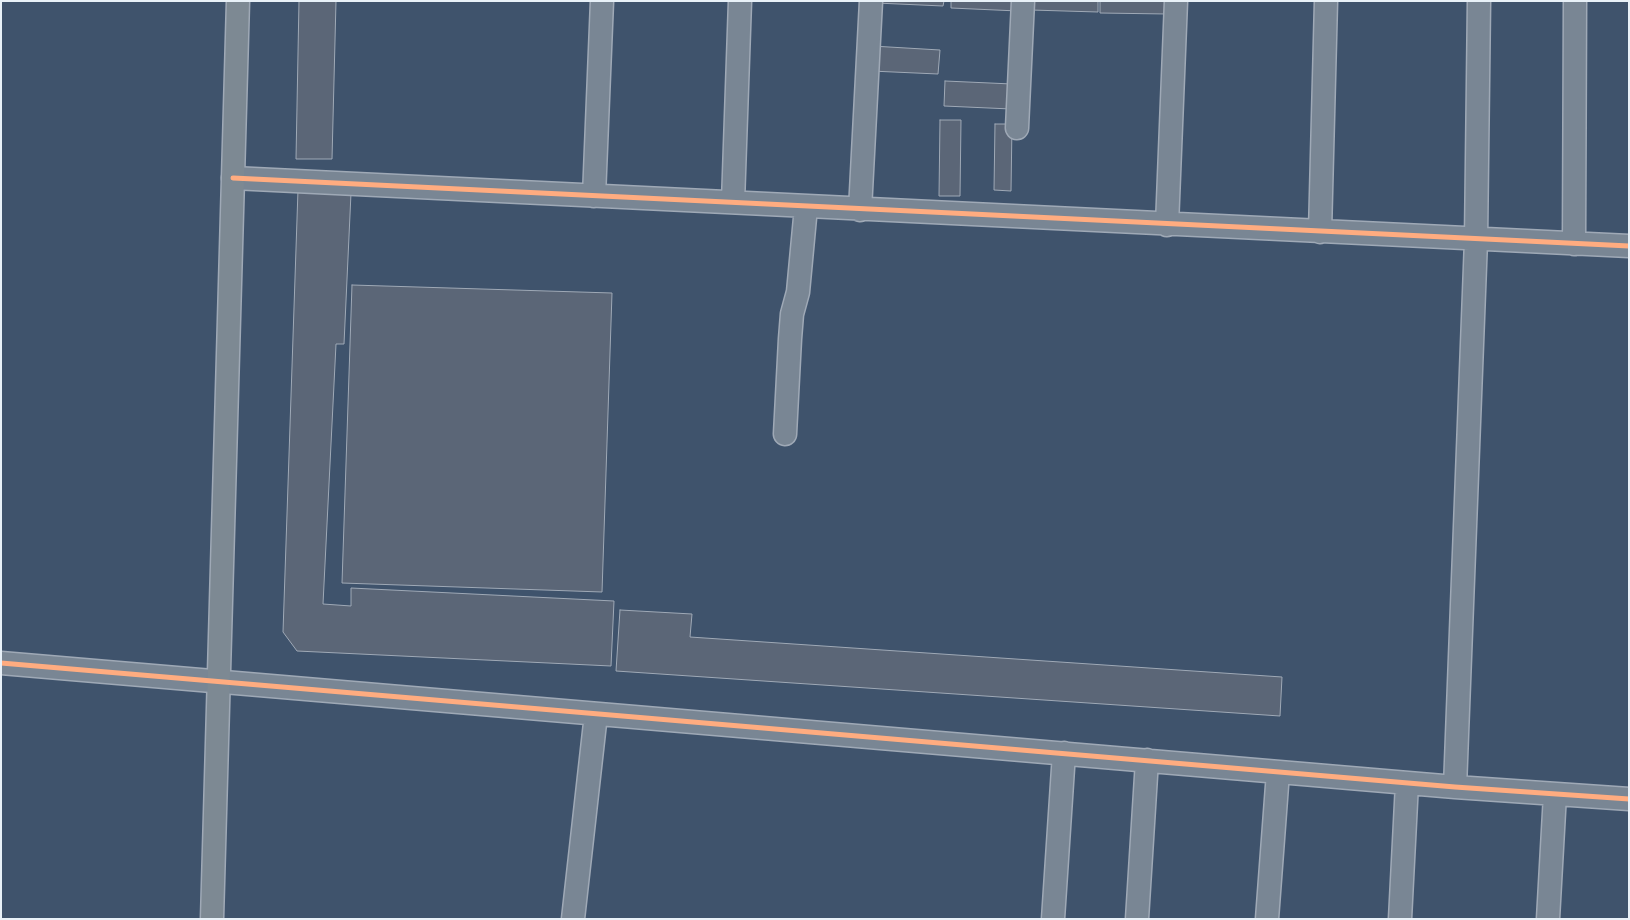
<!DOCTYPE html>
<html>
<head>
<meta charset="utf-8">
<style>
	body { margin:0 }
	#map { position:relative; width:1630px; height:920px; overflow:hidden; background:#3f536c; font-family:"Architects Daughter",sans-serif }
	canvas { display:block }
	.frame { position:absolute; inset:0; border:2px solid #e8f1f8; pointer-events:none }
</style>
</head>
<body>
<div id="map">
<canvas width="1630" height="920"></canvas>
<div class="frame"></div>
</div>
<script>
const context = document.querySelector('canvas').getContext('2d');
context.lineJoin = 'round';
function fillPath(path, color) { context.fillStyle = color; context.fill(path, 'evenodd'); }
const toPath = rows => new Path2D(rows.map(r => 'M' + r).join(''));
function trace(path, color, width, dash) { context.strokeStyle = color; context.lineWidth = width; context.lineCap = dash ? 'butt' : 'round'; context.setLineDash(dash || []); context.stroke(path); }
const building = toPath([
	[299,1,336,1,332,159,296,159,299,1],
	[876,1,944,1,943,6,876,3,876,1],
	[951,1,1019,1,1018,11,951,8,951,1],
	[1031,1,1098,1,1098,12,1031,10,1031,1],
	[1100,1,1167,1,1167,14,1100,13,1100,1],
	[872,46,940,50,938,74,871,71,872,46],
	[945,81,1012,84,1011,109,944,106,945,81],
	[940,120,961,120,960,196,939,196,940,120],
	[995,124,1012,124,1011,191,994,190,995,124],
	[298,190,351,193,344,344,336,344,323,604,351,606,351,588,614,601,611,666,297,651,283,632,298,190],
	[352,285,612,293,602,592,342,583,352,285],
	[620,610,692,614,690,637,1282,677,1280,716,616,671,620,610]
]);
fillPath(building, '#5b6677');
trace(building, '#9fa9b6', 1);
const minor = toPath([
	[1017,128,1023,1],
	[233,178,1629,246],
	[594,196,602,1],
	[733,202,740,1],
	[860,210,871,1],
	[1167,225,1176,1],
	[1320,232,1326,1],
	[1574,244,1575,1],
	[785,434,790,339,792,314,798,292,806,207],
	[1,663,1455,787,1629,799],
	[1455,787,1476,240,1479,1],
	[573,919,596,714],
	[1053,919,1064,753],
	[1137,919,1147,760],
	[1267,919,1278,772],
	[1400,919,1407,783],
	[1548,919,1555,794]
]);
const major = toPath([
	[212,919,238,1]
]);
trace(minor, '#9fa9b6', 25);
trace(major, '#9fa9b6', 25);
trace(minor, '#798694', 22);
trace(major, '#7d8993', 22);
trace(toPath([
	[233,178,1629,246],
	[1,663,1455,787,1629,799]
]), '#ffac80', 5);
</script>
</body>
</html>
